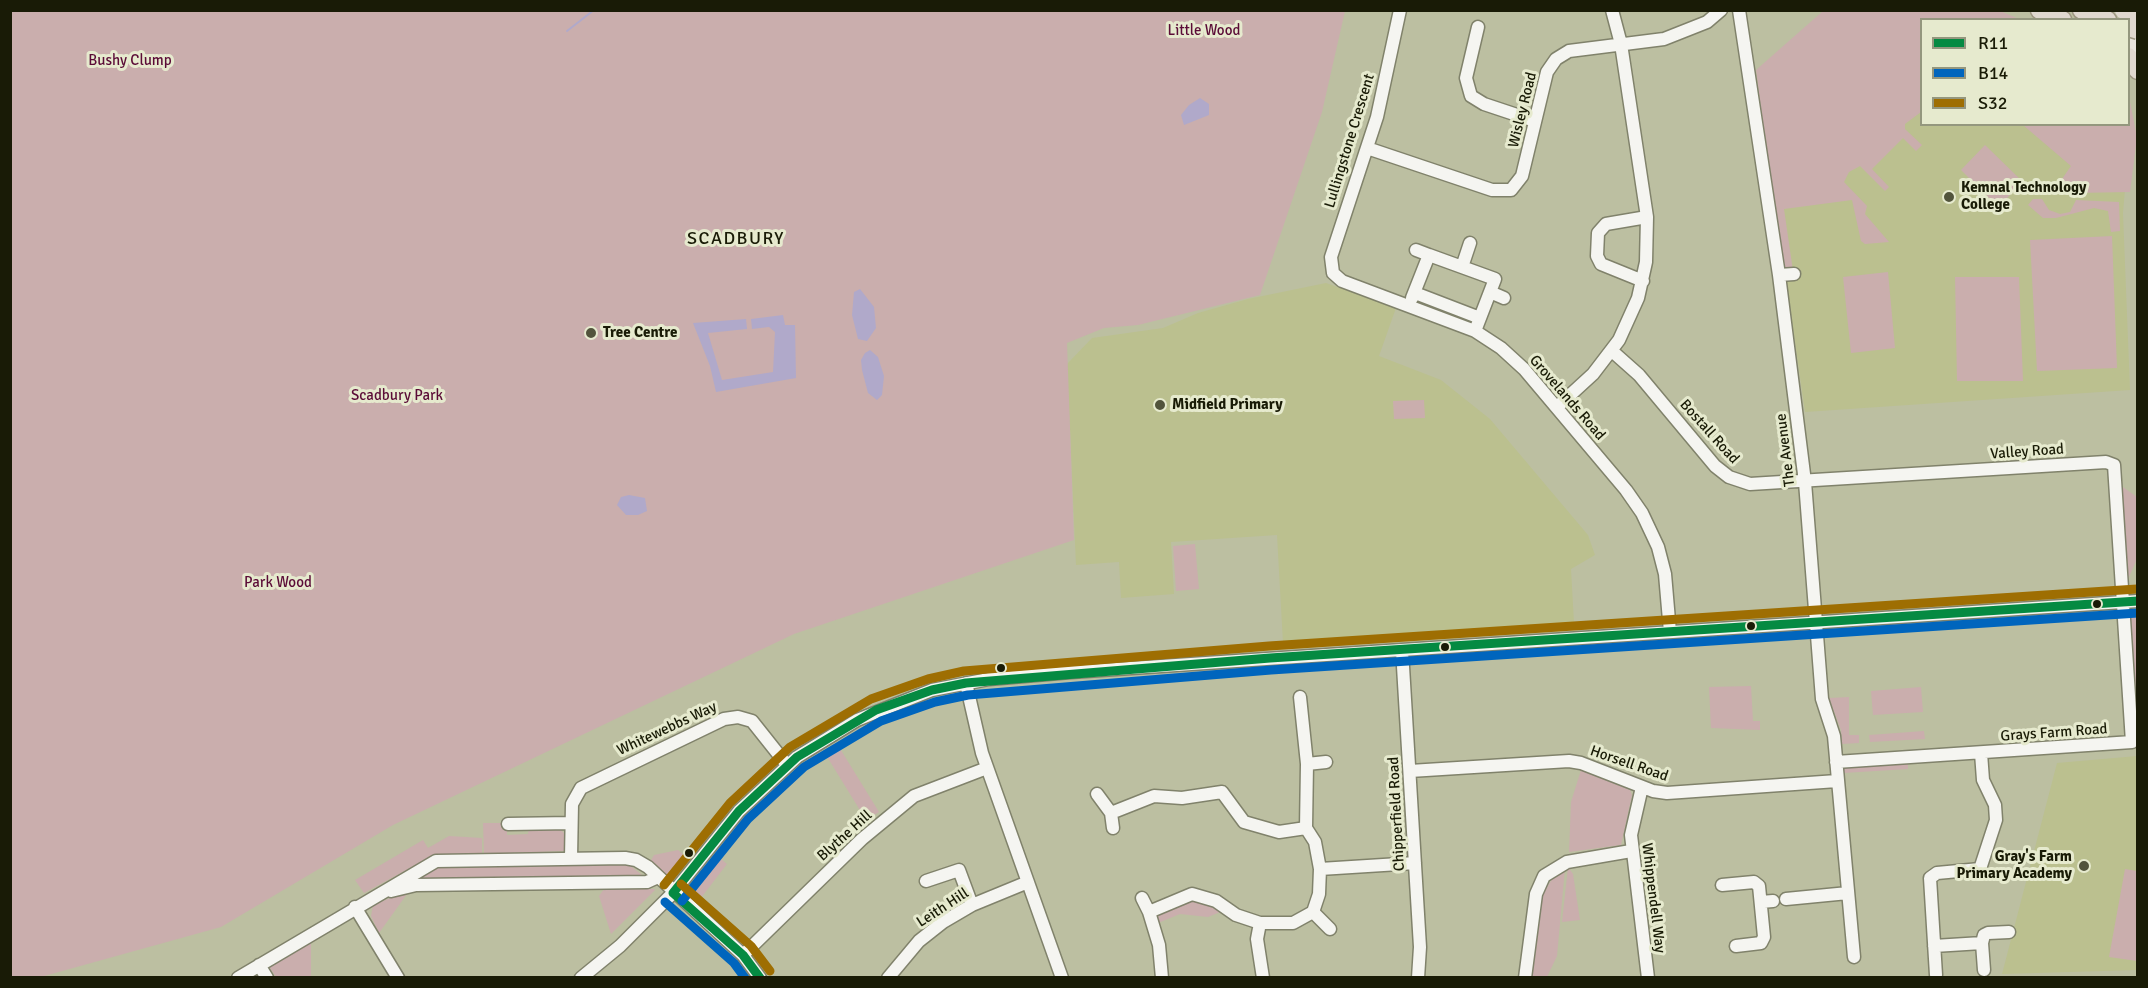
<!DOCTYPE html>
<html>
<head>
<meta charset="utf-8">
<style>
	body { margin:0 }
	#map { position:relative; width:2148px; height:988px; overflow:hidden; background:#bcbfa1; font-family:Signika,sans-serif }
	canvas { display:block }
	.frame { position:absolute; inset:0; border:12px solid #191b06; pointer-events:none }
	.legend { position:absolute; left:1920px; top:18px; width:210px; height:108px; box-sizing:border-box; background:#e6eace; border:2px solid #94977e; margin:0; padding:8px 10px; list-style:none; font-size:18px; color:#191b06 }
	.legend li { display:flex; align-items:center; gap:12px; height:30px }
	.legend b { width:30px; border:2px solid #94977e }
</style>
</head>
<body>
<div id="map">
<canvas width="2148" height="988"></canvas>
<div class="frame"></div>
<ul class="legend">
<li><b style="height:8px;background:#058a42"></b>R11</li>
<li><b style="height:8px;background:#0065bd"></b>B14</li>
<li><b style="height:8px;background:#9e6e02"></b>S32</li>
</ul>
</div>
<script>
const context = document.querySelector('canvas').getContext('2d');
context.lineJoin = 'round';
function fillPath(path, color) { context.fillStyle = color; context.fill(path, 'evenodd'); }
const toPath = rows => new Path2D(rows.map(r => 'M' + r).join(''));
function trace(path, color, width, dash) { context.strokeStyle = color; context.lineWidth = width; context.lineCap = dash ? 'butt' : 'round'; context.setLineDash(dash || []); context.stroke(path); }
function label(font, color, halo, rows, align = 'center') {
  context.font = font + ' Signika,sans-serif'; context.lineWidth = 6; context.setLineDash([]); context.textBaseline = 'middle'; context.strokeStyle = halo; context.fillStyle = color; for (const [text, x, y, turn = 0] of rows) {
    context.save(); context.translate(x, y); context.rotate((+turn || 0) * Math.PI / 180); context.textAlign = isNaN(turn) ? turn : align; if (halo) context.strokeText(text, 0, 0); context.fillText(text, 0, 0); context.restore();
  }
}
fillPath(toPath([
	[1922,20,1922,124,2128,124,2131,117,2123,213,2130,390,1805,412,1756,70],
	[1326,283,1396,308,1379,356,1441,380,1490,419,1588,535,1595,555,1571,569,1574,623,1283,643,1277,535,1171,542,1174,594,1121,598,1119,562,1076,565,1067,364,1092,338,1163,328,1198,313,1248,299],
	[2137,756,2137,970,2002,974,2057,763]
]), '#bbc08f');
fillPath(toPath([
	[1998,10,2019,19,1922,20,1921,112,1905,124,1905,129,1922,145,1916,151,1903,138,1872,169,1889,187,1885,191,1860,166,1849,172,1844,182,1867,206,1865,214,1889,242,1865,244,1861,241,1852,200,1784,209,1793,271,1782,272,1756,70,1823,11],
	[10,11,1345,11,1322,112,1260,295,1138,325,1104,328,1067,343,1074,540,794,634,393,825,221,927,37,978,10,977],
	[2129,97,2137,137,2130,192,2074,193,2062,179,2071,166,2023,125,2128,124],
	[1985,145,2023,182,1998,207,1961,170],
	[2033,199,2042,199,2049,210,2060,214,2070,212,2076,200,2119,202,2120,231,2111,232,2108,211,2094,208,2056,218,2043,218,2028,205],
	[2112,236,2117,368,2037,371,2030,240],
	[1888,272,1895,348,1851,353,1843,277],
	[1955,277,2019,277,2023,381,1957,381],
	[1424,400,1425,418,1394,419,1393,401],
	[2120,485,2137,497,2137,559,2128,579],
	[1195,544,1199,589,1176,591,1173,546],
	[2137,615,2137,729,2130,616],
	[1751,686,1753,721,1760,721,1760,730,1711,728,1709,687],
	[1921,687,1923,712,1873,715,1871,691],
	[1849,697,1849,735,1859,735,1859,743,1842,744,1841,730,1829,698],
	[1924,731,1925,739,1870,742,1869,735],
	[839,747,879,812,866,820,826,755],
	[1908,761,1908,769,1844,773,1844,765],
	[1581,770,1630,790,1632,795,1621,845,1569,852,1571,802],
	[483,823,507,823,507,835,528,834,529,827,558,827,565,834,564,851,484,854],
	[449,836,482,838,482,854,432,856,364,893,355,880,423,840,428,848],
	[678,850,685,856,671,874,664,875,650,862,654,855],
	[721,859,727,864,697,903,692,895],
	[436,864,628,864,646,878,401,884],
	[1568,867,1573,874,1580,920,1562,922],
	[1565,868,1557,956,1547,977,1530,978,1543,893,1555,875],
	[2125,869,2137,871,2137,961,2109,957],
	[604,889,654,889,655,890,611,934,599,896],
	[400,894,407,894,379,933,371,916,373,905],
	[1192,898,1225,910,1208,917,1180,914,1158,923,1156,916,1159,911],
	[311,941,311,977,276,977,268,965]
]), '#caaead');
fillPath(toPath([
	[1200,98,1209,104,1209,115,1184,125,1181,115,1189,105],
	[860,289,874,307,876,328,867,341,858,339,852,315,854,292],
	[783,315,785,325,795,325,796,378,716,392,710,366,693,323,746,319,747,329,708,333,722,380,773,372,775,332,769,327,752,329,751,319],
	[870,350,878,357,884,376,882,395,877,400,868,393,862,370,861,360,865,353],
	[629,495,645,498,647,511,638,515,626,515,617,505,621,497]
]), '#b0a9ca');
trace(toPath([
	[567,31,594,10]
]), '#b0a9ca', 2);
const minor = toPath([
	[1400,10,1377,117,1331,257,1333,273,1342,281,1475,331,1501,348,1524,369,1626,490,1642,513,1658,547,1665,574,1670,632],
	[1739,10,1779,275,1805,482,1822,699,1834,736,1854,957],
	[1478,27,1466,78,1471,96,1484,104,1535,121],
	[1367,148,1492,190,1511,190,1522,176,1547,72,1556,59,1569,51,1664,39,1707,22,1721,10],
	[1429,255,1495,279,1475,331],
	[1462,267,1470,243],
	[1779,275,1794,274],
	[1643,281,1601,264,1597,256,1598,233,1606,224,1647,217],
	[1490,292,1504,298],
	[1415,293,1480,318],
	[1412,298,1429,255,1416,250],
	[1612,351,1639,375,1715,466,1729,477,1750,484,2106,462,2114,465,2132,742,1836,762],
	[1557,407,1593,374,1619,340,1638,298,1646,262,1647,217,1621,44,1612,10],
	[1402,650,1420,947,1418,978],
	[966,683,982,753,1062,978],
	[1300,697,1307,764,1306,828],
	[1307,764,1326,762],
	[1410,771,1569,761,1581,763,1653,791,1667,793,1837,781],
	[1642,787,1631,835,1648,978],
	[1097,794,1111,813,1113,828],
	[1111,813,1154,796,1182,798,1222,792,1244,822,1279,832,1306,828,1315,842,1320,869,1319,894,1313,912,1293,923,1260,923,1236,915,1216,901,1192,894,1149,912,1142,898],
	[508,824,571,823],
	[571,858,572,804,581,788,724,719,738,717,752,721,787,765],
	[1320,869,1415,863],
	[926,881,959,870,972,905],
	[1722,885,1754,882,1759,886,1764,937,1761,943,1736,946],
	[391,891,416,885,647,882,658,877],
	[1786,899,1848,893],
	[1761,902,1773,901],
	[355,907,398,978],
	[1149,912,1159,945,1162,978],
	[1313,912,1330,929],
	[1260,923,1257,939,1263,978],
	[1982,943,1984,970],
	[1934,946,1982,943,1984,935,1988,933,2009,932],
	[743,955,862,839,914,796,987,768],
	[259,965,267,978],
	[1936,975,1930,878,1937,873,1980,869,1996,820,1995,805,1983,780,1981,753],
	[238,978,436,861,625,858,636,860,648,867,743,955,760,978],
	[581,978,620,946,673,893,739,811,797,757,857,720,932,690,989,679,1071,672,2138,601],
	[888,978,919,941,943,922,972,905,1028,882],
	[1525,978,1536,894,1544,876,1567,862,1631,851]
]);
const major = toPath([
	[2135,19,2133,35,2138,55]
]);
const highway = toPath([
	[2040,10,2062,20],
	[2082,10,2107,20],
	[2128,57,2138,70]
]);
trace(minor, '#80826b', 15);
trace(major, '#9e9682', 18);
trace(highway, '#9e9682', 21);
trace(minor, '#f5f5f1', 12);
trace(major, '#e8e4dc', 15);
trace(highway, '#e0d8cf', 18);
const highwayBridge = toPath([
	[2124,10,2138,15],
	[2128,27,2138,30]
]);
trace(highwayBridge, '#9e9682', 21, []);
trace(highwayBridge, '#e0d8cf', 18);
trace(toPath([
	[673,893,739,811,797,757,876,710,932,690,966,683,1270,658,2138,601],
	[673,893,743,955,760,978]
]), '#058a42', 9);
trace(toPath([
	[682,901,748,819,804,767,881,721,935,702,968,695,1271,670,2138,613],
	[665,902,734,963,745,978]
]), '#0065bd', 9);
trace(toPath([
	[681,884,751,946,770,971],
	[664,885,730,803,790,747,871,699,928,679,964,671,1269,646,2137,589]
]), '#9e6e02', 9);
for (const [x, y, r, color] of [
	[1949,197,6,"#52543c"],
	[591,333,6,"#52543c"],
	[1160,405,6,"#52543c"],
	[2097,604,5,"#191b06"],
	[1751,626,5,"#191b06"],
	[1445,647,5,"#191b06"],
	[1001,668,5,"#191b06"],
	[689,853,5,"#191b06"],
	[2084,866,6,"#52543c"]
]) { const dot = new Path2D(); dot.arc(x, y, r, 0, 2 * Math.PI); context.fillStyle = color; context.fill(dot); trace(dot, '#e6eace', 2); }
label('15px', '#5b0c37', '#e6eace', [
	["Little Wood",1204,31],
	["Bushy Clump",130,61],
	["Scadbury Park",397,396],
	["Park Wood",278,583]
]);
label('15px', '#191b06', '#e6eace', [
	["Wisley Road",1523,110,-76],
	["Lullingstone Crescent",1350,141,-73],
	["Grovelands Road",1567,398,49],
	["Bostall Road",1709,432,48],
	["The Avenue",1786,450,-97],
	["Valley Road",2027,452,-4],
	["Whitewebbs Way",667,729,-25],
	["Grays Farm Road",2054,733,-4],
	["Horsell Road",1629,764,19],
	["Chipperfield Road",1397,814,-93],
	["Blythe Hill",845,836,-42],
	["Whippendell Way",1653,898,83],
	["Leith Hill",943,908,-33]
]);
label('bold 15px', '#191b06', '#e6eace', [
	["Kemnal Technology",1961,188],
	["College",1961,205],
	["Tree Centre",603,333],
	["Midfield Primary",1172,405],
	["Gray's Farm",2072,857,"right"],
	["Primary Academy",2072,874,"right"]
], 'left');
context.letterSpacing = '1.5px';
label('18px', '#191b06', '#e6eace', [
	["SCADBURY",736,239]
]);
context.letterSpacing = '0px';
</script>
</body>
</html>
